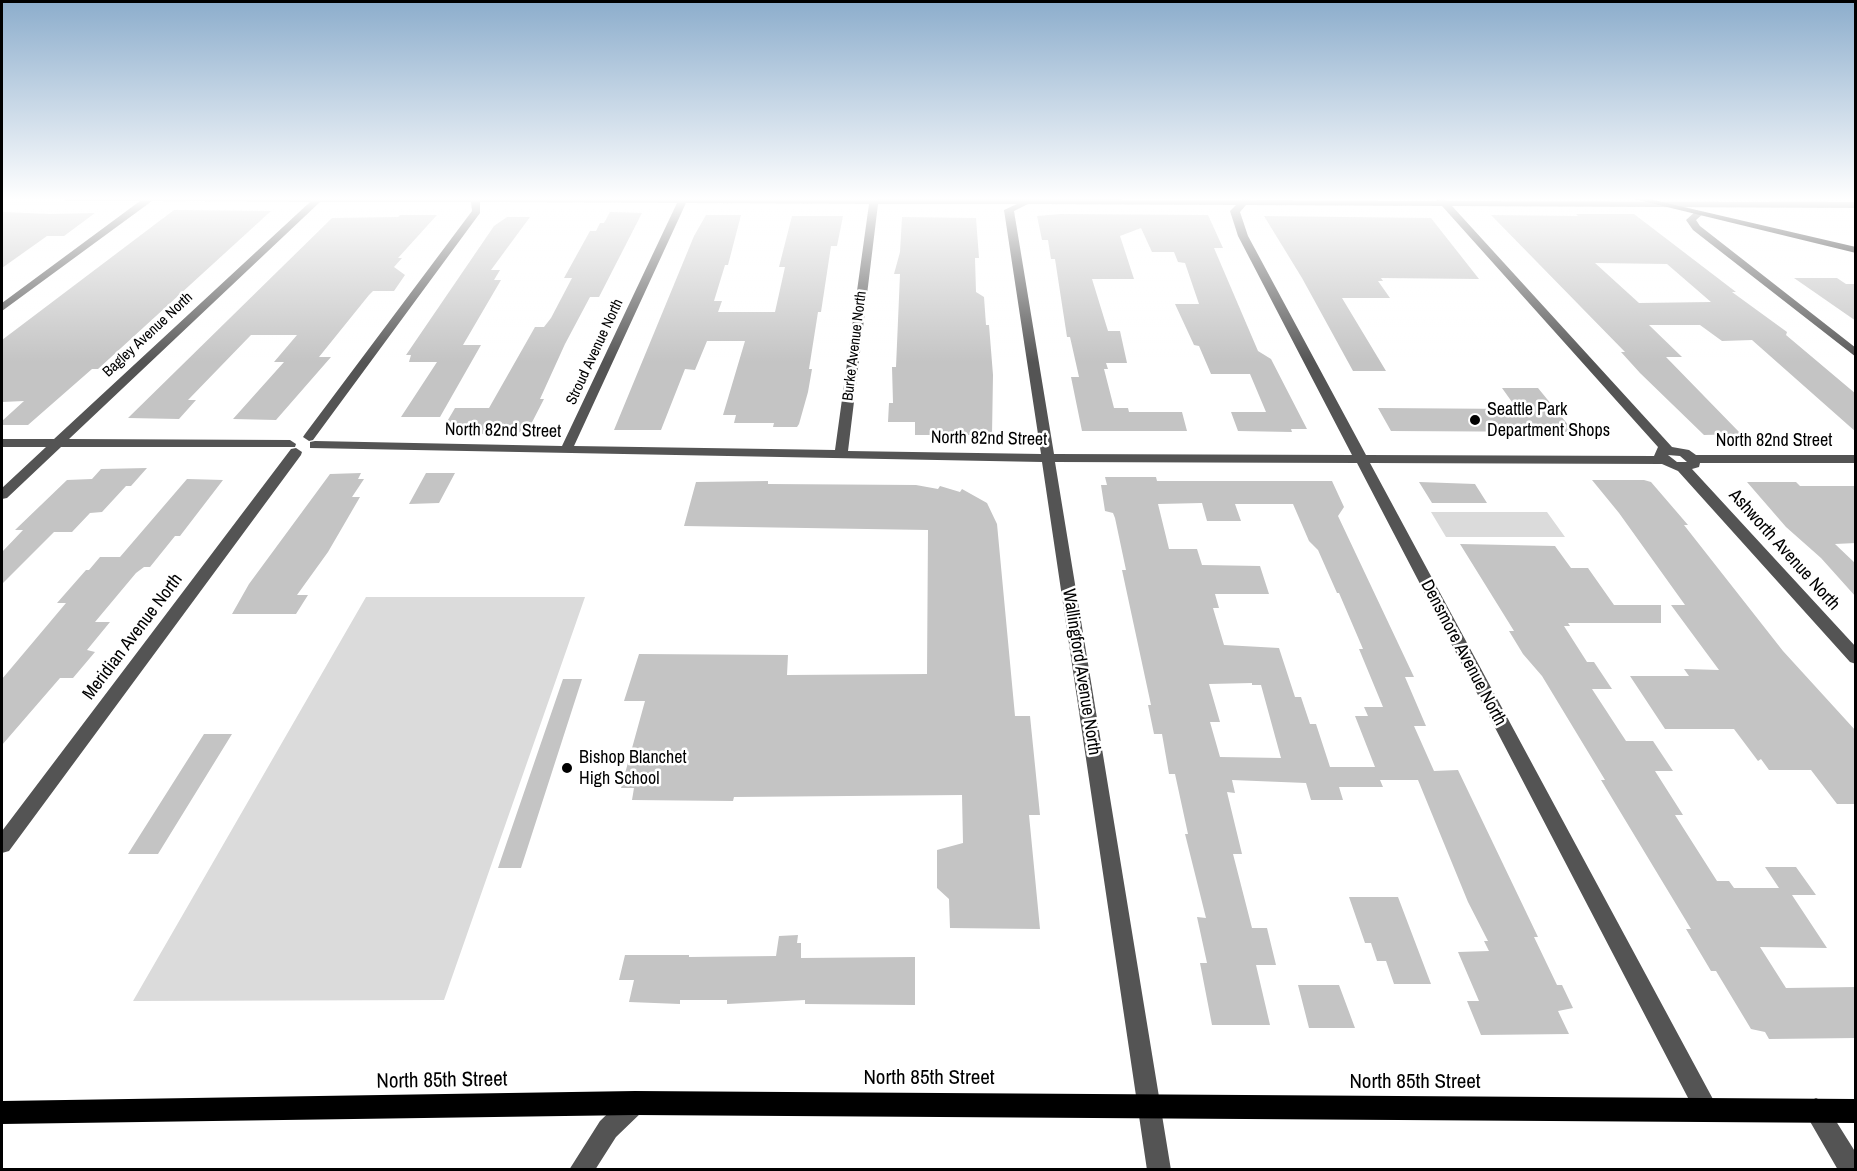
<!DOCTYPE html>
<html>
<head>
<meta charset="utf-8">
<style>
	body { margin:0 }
	#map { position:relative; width:1857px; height:1171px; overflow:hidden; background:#fff; font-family:"Archivo Narrow",sans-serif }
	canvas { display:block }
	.frame { position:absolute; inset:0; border:3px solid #000; pointer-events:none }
</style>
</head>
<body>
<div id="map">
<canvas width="1857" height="1171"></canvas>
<div class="frame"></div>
</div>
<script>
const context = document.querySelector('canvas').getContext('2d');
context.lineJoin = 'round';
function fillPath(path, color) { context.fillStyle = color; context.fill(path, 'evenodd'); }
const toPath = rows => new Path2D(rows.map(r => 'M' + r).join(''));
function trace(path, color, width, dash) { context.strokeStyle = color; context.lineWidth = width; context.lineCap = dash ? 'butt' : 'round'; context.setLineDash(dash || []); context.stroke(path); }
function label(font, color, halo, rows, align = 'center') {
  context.font = font + ' "Archivo Narrow",sans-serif'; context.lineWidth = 5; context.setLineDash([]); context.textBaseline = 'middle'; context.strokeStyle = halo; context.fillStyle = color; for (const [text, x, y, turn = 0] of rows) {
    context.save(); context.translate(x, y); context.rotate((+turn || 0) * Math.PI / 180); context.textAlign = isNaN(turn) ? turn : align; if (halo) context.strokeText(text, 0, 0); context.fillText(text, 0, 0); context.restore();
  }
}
fillPath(toPath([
	[1431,512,1547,512,1565,537,1446,537],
	[366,597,585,597,444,1000,133,1001]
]), '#dbdbdb');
fillPath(toPath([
	[174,210,271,211,98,369,92,369,28,425,2,425,2,421,24,401,2,402,2,340],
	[2,212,50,214,95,213,64,236,47,236,2,268],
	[610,212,642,213,599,297,590,297,565,344,540,399,544,399,527,432,479,434,480,432,455,432,459,426,445,425,455,408,489,408,535,327,544,327,551,318,572,278,564,278,590,231,596,231,600,223,604,223],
	[1061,214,1208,215,1223,248,1214,248,1258,351,1271,359,1307,429,1291,429,1292,432,1238,431,1231,412,1266,412,1250,374,1211,374,1199,346,1194,345,1175,304,1199,304,1185,263,1178,262,1174,252,1152,252,1141,228,1120,236,1134,279,1092,279,1108,331,1120,331,1127,363,1106,363,1108,369,1104,369,1114,408,1128,408,1129,412,1182,412,1187,431,1082,431,1071,377,1079,377,1070,337,1067,337,1055,259,1051,259,1048,240,1042,240,1037,216],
	[1576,214,1634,214,1736,292,1732,292,1787,332,1786,335,1856,394,1856,432,1752,340,1722,341,1700,325,1649,325,1682,357,1666,357,1741,434,1704,435,1640,373,1621,352,1625,352,1491,215,1578,216],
	[1595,263,1667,264,1711,302,1639,303],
	[400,215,437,215,398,258,402,258,394,267,405,275,394,291,373,291,369,295,319,357,331,357,276,420,233,419,284,362,274,362,297,335,251,335,188,400,196,400,179,419,128,418,332,218,398,217],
	[706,215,741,215,728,265,725,265,714,301,722,301,718,312,775,312,785,267,779,267,792,216,843,216,837,246,831,246,821,312,818,312,809,369,812,369,808,392,799,424,797,427,773,427,774,423,734,423,736,415,723,415,745,341,707,341,695,370,685,369,661,430,614,430,694,236],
	[1264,216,1431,218,1479,279,1381,278,1383,281,1378,281,1390,298,1342,298,1386,371,1353,371,1302,278],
	[507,217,530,217,491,270,500,270,494,280,501,280,463,345,481,345,440,417,401,417,437,362,409,362,411,355,406,355,494,226],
	[902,217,976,218,979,258,975,258,976,292,984,297,986,325,989,325,993,375,992,435,915,435,915,422,888,422,889,403,893,403,892,367,896,367,900,274,894,274,900,252],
	[1794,278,1837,278,1846,284,1856,284,1856,321],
	[1502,388,1538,388,1574,432,1391,431,1378,408,1517,409],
	[147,468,131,486,126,486,102,512,90,513,72,532,54,532,2,584,2,552,23,530,15,530,67,480,92,479,101,469],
	[361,473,358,479,364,479,352,497,360,497,328,552,297,595,308,595,296,614,232,614,249,584,330,474],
	[426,473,455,473,439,503,409,504],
	[1105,477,1156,477,1157,481,1332,481,1344,507,1338,516,1414,677,1405,677,1426,726,1414,726,1434,771,1458,770,1538,937,1534,937,1557,985,1562,985,1573,1008,1558,1011,1569,1034,1481,1035,1467,1001,1479,1001,1458,952,1489,951,1484,941,1488,941,1468,902,1418,780,1380,780,1383,787,1339,787,1343,800,1311,800,1306,783,1232,780,1235,793,1227,792,1242,854,1233,854,1252,928,1267,928,1276,965,1256,965,1270,1025,1212,1025,1200,963,1207,963,1197,917,1206,918,1185,834,1188,834,1175,774,1169,774,1162,734,1154,734,1148,705,1151,705,1122,570,1126,570,1115,518,1113,513,1105,511,1101,485,1107,485],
	[1202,503,1207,521,1241,521,1235,504,1293,504,1309,541,1318,550,1337,593,1339,593,1363,649,1359,649,1383,707,1364,707,1368,716,1355,716,1375,767,1330,767,1316,724,1310,724,1301,697,1295,697,1279,648,1224,645,1213,608,1219,608,1215,594,1269,594,1260,566,1202,565,1197,549,1169,549,1158,504],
	[1252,683,1252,685,1261,685,1281,758,1220,757,1210,722,1220,722,1209,684],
	[187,479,223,480,180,536,175,536,150,567,144,567,136,573,95,622,110,622,87,650,95,652,73,678,60,678,2,745,2,679,66,603,57,603,86,570,89,570,100,557,120,557],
	[1592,480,1644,480,1651,482,1688,525,1684,525,1783,651,1856,731,1856,804,1837,804,1811,770,1769,770,1761,759,1758,761,1734,729,1665,729,1630,676,1689,676,1684,669,1719,670,1671,605,1685,605,1619,513],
	[768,481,768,484,916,485,938,489,940,486,960,492,962,489,987,503,997,524,1015,716,1030,716,1040,815,1029,815,1040,929,950,928,949,899,937,888,937,850,963,843,962,795,734,797,733,801,632,800,634,788,621,788,645,701,624,701,639,654,788,655,787,675,927,674,928,530,684,526,696,482],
	[1419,482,1475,484,1487,503,1432,503],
	[1747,482,1796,482,1800,486,1856,486,1856,543,1835,544,1856,564,1856,597,1821,558,1786,527],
	[1460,544,1555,546,1571,568,1588,568,1614,605,1661,605,1661,623,1568,623,1570,626,1564,626,1587,662,1594,662,1612,689,1592,689,1626,741,1653,741,1673,771,1655,771,1683,815,1675,815,1717,881,1729,881,1734,888,1779,888,1765,867,1796,867,1816,895,1792,895,1827,948,1760,947,1786,988,1856,987,1856,1038,1769,1039,1765,1032,1751,1029,1716,971,1711,971,1686,929,1691,929,1601,780,1605,780,1542,676,1523,654,1509,631,1514,631],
	[563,679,582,679,521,868,498,868],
	[204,734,232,734,158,854,128,854],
	[1349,897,1398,897,1431,984,1394,984,1386,961,1377,961,1371,943,1365,943],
	[798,935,797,943,801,943,801,958,915,957,915,1005,805,1004,805,1000,727,1004,727,1000,680,1000,680,1004,629,1002,634,980,619,980,625,955,689,955,689,957,776,956,779,936],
	[1298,985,1339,985,1355,1028,1309,1028]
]), '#c4c4c4');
fillPath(toPath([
	[62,198,1241,200,1248,198,1250,200,1437,201,1438,198,1443,198,1447,201,1856,202,1856,208,1452,206,1672,447,1689,450,1696,455,1856,455,1856,463,1700,463,1699,467,1692,469,1856,647,1856,664,1850,662,1678,471,1662,464,1370,463,1714,1101,1718,1109,1714,1117,1706,1121,1698,1117,1357,463,1055,462,1171,1170,1147,1170,1042,462,310,448,310,442,315,441,562,446,677,203,480,202,480,213,313,440,309,441,303,437,305,434,472,211,471,202,320,202,69,439,290,440,296,444,295,447,61,447,7,498,2,499,2,488,46,447,2,447,2,439,54,439,310,202,152,201,2,311,2,303,140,201,66,201,62,198],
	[686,203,869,204,835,450,574,446,686,203],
	[878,204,1017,204,1004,210,1041,454,848,451,878,204],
	[1028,204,1236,205,1230,211,1238,236,1352,455,1054,454,1014,211,1028,204],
	[1246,205,1442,206,1658,447,1654,456,1366,455,1248,236,1240,212,1246,205],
	[1668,455,1680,456,1687,462,1677,462,1668,455],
	[1696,211,1704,213,1696,220,1700,226,1856,348,1856,357,1693,230,1686,220,1696,211],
	[296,448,302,452,301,455,9,851,2,853,2,831,291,449,296,448],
	[635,1091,643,1095,647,1103,643,1111,616,1137,595,1170,569,1170,600,1121,627,1095,635,1091],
	[1816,1098,1824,1102,1856,1153,1856,1170,1838,1170,1808,1118,1804,1110,1808,1102,1816,1098]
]), '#545454');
fillPath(toPath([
	[1630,198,1645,198,1856,247,1856,253,1630,198],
	[635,1091,1856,1099,1856,1123,635,1115,2,1124,2,1101,635,1091]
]), '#000');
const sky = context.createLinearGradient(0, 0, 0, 362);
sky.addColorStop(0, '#8cadcc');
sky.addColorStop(0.55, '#fff');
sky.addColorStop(1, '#ffffff00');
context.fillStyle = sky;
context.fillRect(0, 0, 1857, 362);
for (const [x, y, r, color] of [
	[1475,420,6,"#000"],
	[567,768,6,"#000"]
]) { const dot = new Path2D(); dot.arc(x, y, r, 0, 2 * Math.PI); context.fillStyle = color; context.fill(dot); trace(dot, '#fff', 2); }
label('15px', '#000', '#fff', [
	["Bagley Avenue North",148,335,-43],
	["Burke Avenue North",855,346,-83],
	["Stroud Avenue North",595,352,-65]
]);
label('18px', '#000', '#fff', [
	["Seattle Park",1487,410],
	["Department Shops",1487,431],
	["Bishop Blanchet",579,758],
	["High School",579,779]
], 'left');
label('18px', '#000', '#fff', [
	["North 82nd Street",503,431,1],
	["North 82nd Street",989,439,1],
	["North 82nd Street",1774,441],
	["Ashworth Avenue North",1784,550,48],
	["Meridian Avenue North",133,637,-53],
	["Densmore Avenue North",1463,653,62],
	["Wallingford Avenue North",1081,672,81]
]);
label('21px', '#000', '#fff', [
	["North 85th Street",929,1078],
	["North 85th Street",442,1081,-1],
	["North 85th Street",1415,1082]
]);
</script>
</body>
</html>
